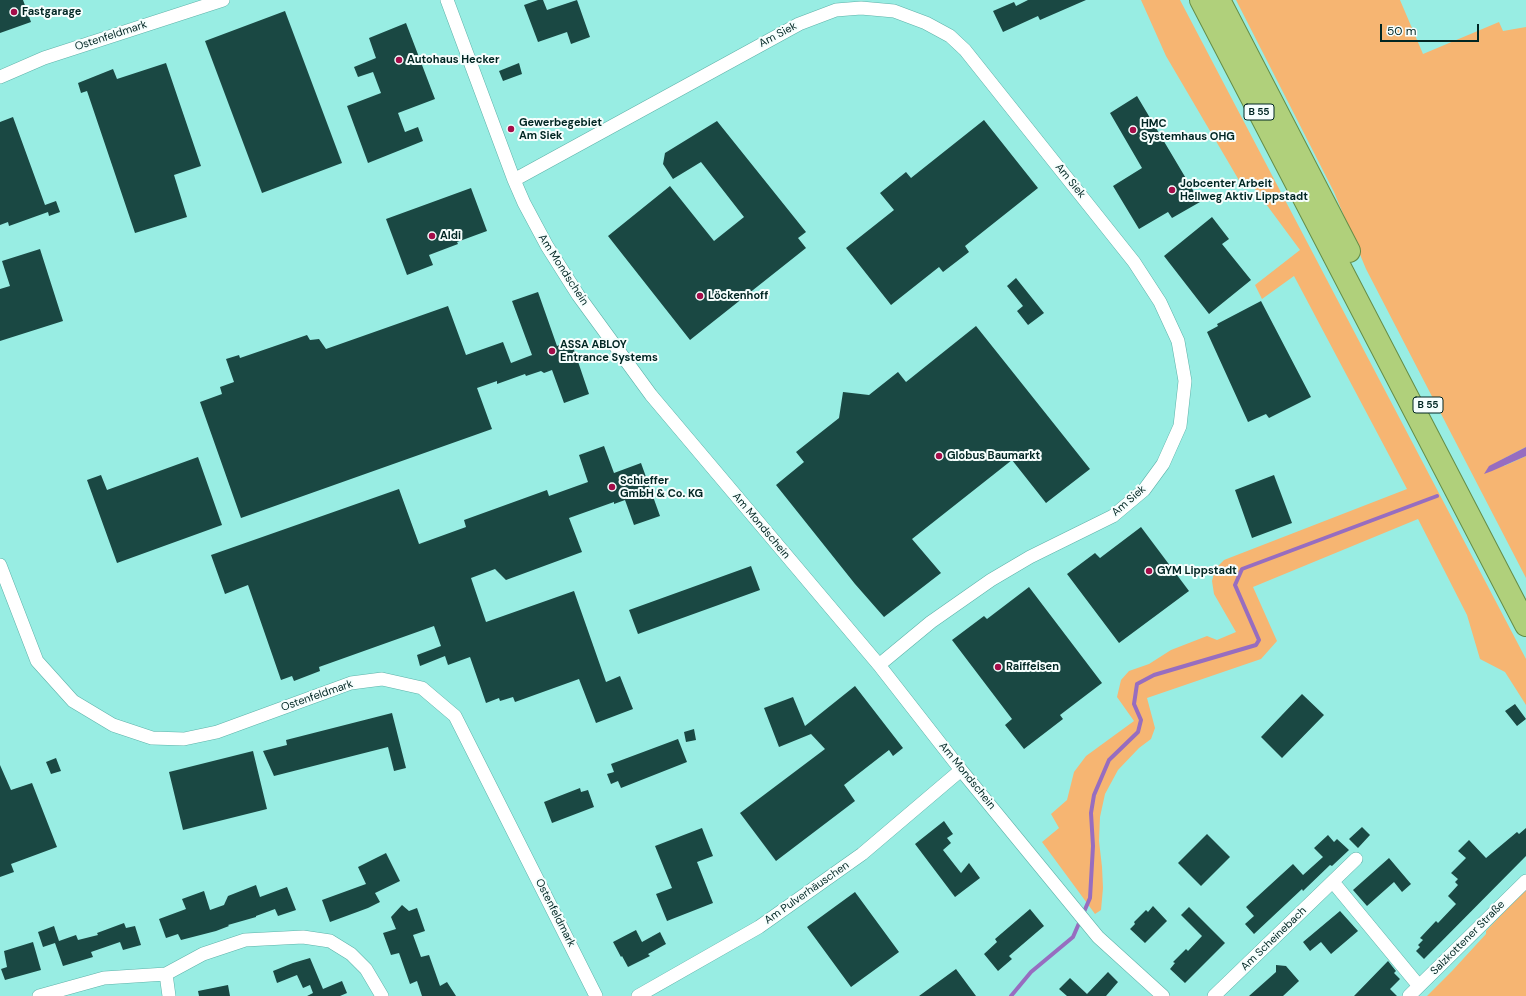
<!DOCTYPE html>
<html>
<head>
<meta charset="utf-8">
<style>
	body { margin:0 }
	#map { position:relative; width:1526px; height:996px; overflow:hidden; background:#98ede3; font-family:"DM Sans",sans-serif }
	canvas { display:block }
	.scale { position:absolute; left:1380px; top:24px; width:99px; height:18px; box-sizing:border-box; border:2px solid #012623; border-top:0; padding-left:5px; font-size:12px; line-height:14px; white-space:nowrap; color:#012623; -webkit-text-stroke:3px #f6fefd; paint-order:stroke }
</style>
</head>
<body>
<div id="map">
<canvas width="1526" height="996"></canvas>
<div class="scale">50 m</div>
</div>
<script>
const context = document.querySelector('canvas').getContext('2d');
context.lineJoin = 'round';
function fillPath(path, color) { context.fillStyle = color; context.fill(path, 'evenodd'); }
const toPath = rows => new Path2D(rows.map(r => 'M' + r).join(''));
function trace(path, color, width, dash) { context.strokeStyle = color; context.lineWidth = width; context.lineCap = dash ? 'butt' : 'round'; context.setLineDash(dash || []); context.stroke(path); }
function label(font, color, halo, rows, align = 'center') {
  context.font = font + ' "DM Sans",sans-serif'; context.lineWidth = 4; context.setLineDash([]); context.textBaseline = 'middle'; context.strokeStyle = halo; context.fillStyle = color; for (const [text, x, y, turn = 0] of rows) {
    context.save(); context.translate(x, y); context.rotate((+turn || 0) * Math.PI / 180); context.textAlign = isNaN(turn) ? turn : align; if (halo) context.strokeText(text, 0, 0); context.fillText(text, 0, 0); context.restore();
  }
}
fillPath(toPath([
	[1141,0,1180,0,1526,659,1526,705,1505,672,1480,659,1467,615,1418,519,1253,587,1277,641,1261,659,1147,698,1155,728,1151,739,1139,748,1118,770,1105,794,1100,817,1099,841,1102,867,1103,888,1101,910,1095,914,1042,842,1059,828,1051,814,1067,800,1074,772,1086,756,1134,721,1117,697,1121,680,1129,671,1149,664,1171,650,1207,636,1217,640,1236,632,1214,594,1212,581,1215,569,1224,560,1407,489,1294,276,1262,299,1255,285,1300,250,1249,181,1240,182,1166,56],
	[1236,0,1400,0,1423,54,1499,22,1503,31,1526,27,1526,447,1501,460,1504,466,1526,456,1526,578,1366,269,1334,192],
	[1526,889,1526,996,1427,996,1452,971,1486,934,1486,931]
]), '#f6b572');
fillPath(toPath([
	[1526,447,1526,456,1492,471,1484,474,1489,466]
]), '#976dc0');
trace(toPath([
	[1011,996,1031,972,1073,937,1090,898,1093,846,1091,813,1094,795,1109,760,1138,732,1141,720,1134,704,1137,684,1154,675,1256,645,1259,640,1235,585,1242,569,1437,496]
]), '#976dc0', 4);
fillPath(toPath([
	[0,0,23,0,31,22,0,33],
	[538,0,543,0,547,10,577,0,590,37,571,44,567,32,538,42,524,5],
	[1028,0,1086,0,1040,20,1038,16,1003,32,993,11,1014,2,1016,6],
	[285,11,342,163,262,193,205,41],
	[406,23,435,99,398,113,405,132,418,127,423,141,368,163,347,106,381,93,373,72,358,77,354,67,376,58,369,38],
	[166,63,201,166,174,175,187,217,135,233,87,91,81,93,78,83,113,69,117,79],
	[519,63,522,74,503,81,499,71],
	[1137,96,1200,202,1172,218,1168,212,1139,229,1113,186,1142,168,1110,113],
	[13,117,45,205,56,201,60,212,49,216,48,212,9,226,8,222,0,225,0,122],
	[984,120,1038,188,965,246,969,252,943,272,939,267,891,305,846,248,894,210,880,193,906,172,911,178],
	[717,121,806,232,798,238,806,248,690,340,608,236,670,186,714,241,744,217,701,162,673,179,663,164,665,153],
	[471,188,487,231,457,242,458,244,429,255,433,265,407,275,386,219],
	[1212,217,1229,239,1222,244,1251,280,1209,314,1164,256],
	[40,249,63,321,0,341,0,289,10,286,2,261],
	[1016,278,1044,313,1028,325,1017,311,1023,306,1007,286],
	[538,292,557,346,571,341,589,394,564,403,552,370,544,373,541,371,526,376,525,374,497,384,497,381,477,388,492,429,241,518,200,402,222,394,220,387,234,382,226,359,239,355,240,358,307,335,310,340,319,339,326,349,448,306,466,355,503,342,511,363,532,355,512,301],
	[1261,301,1311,397,1269,418,1266,414,1248,422,1207,332,1218,326,1217,324],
	[976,326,1090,469,1046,503,1012,460,912,539,941,573,884,617,855,584,776,485,804,462,796,452,839,418,843,392,869,395,898,372,906,382],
	[604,446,614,473,641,463,660,516,634,525,625,500,614,504,614,502,569,518,582,552,506,580,495,569,471,578,486,622,574,591,606,682,620,676,633,709,596,723,579,679,515,702,513,697,500,701,499,698,486,703,470,657,448,665,445,656,420,666,417,655,441,646,434,626,319,667,320,671,294,681,292,676,281,680,248,585,225,594,211,555,399,489,419,544,466,527,464,520,547,490,549,496,588,482,579,455],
	[198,457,222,525,117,563,87,480,101,475,107,490],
	[1274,475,1292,523,1252,538,1235,490],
	[1141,527,1189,591,1119,643,1067,574,1095,553,1100,558],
	[751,566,760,590,638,634,629,610],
	[1029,587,1102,683,1060,715,1063,719,1024,749,1005,725,1012,719,952,640,984,616,987,619],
	[855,686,903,748,893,756,889,750,844,785,855,801,776,861,740,813,825,749,811,734,779,747,764,708,793,697,805,726],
	[1302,694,1324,715,1282,758,1261,737],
	[1515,704,1526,719,1517,726,1505,711],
	[392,713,406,768,394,771,388,747,274,776,263,751,287,745,286,740],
	[694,729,696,740,686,742,684,732],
	[678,739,687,762,621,788,618,781,611,784,607,774,614,772,611,764],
	[253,751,267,809,183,830,169,772],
	[56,758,61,771,51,774,46,762],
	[0,765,11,790,32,783,57,847,11,864,14,872,0,877],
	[580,788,581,792,588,790,594,807,552,823,544,802],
	[944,821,953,834,947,838,951,843,943,850,961,873,969,863,980,878,955,897,915,844],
	[1362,827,1370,835,1358,848,1349,839],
	[702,828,713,856,697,862,713,903,667,921,656,894,672,888,655,846],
	[1526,828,1526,856,1424,959,1416,951,1420,947,1418,945,1423,940,1420,938,1436,921,1438,923,1456,904,1448,896,1458,885,1455,882,1458,879,1451,873,1466,858,1458,851,1469,840,1486,858,1517,832,1519,834],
	[1207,834,1230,857,1201,886,1178,863],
	[1328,835,1334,842,1337,839,1349,850,1332,866,1330,865,1303,891,1302,889,1254,934,1245,924,1254,916,1246,907,1293,864,1303,875,1323,857,1314,848],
	[386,853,400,881,375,893,380,902,368,908,330,922,322,900,366,884,358,867],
	[1389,858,1411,884,1402,892,1394,882,1367,906,1353,890],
	[256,885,260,897,287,887,296,910,278,916,275,909,256,916,256,917,228,925,229,926,216,931,181,940,178,934,166,938,159,919,186,909,182,899,204,891,210,910,224,905,228,896],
	[855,892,899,952,851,987,807,927],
	[402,905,409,911,417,908,425,931,413,935,421,957,429,955,440,986,447,982,456,996,422,996,417,981,410,984,399,953,391,955,383,933,396,929,391,917],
	[1153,906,1167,921,1145,943,1130,929,1135,924,1134,922,1146,910,1148,912],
	[1189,907,1225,943,1185,983,1170,969,1175,963,1173,962,1186,949,1188,951,1202,936,1181,915],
	[1030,909,1044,926,1009,956,1012,959,998,971,984,954,997,942,995,939],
	[1340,911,1358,931,1331,954,1321,942,1310,951,1303,942],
	[124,923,126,928,135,926,141,945,123,950,120,942,91,952,93,957,63,966,55,943,43,947,38,932,54,926,59,941,76,935,78,940,98,935,97,933],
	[636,930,642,942,660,932,666,944,648,954,650,956,628,967,622,956,621,957,613,942],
	[33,942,41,970,5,980,1,969,7,967,4,951],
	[310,958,323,989,342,981,347,993,340,996,307,996,313,993,310,985,303,988,297,975,277,983,273,971,293,963],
	[1388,961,1396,971,1394,973,1400,979,1390,989,1397,996,1354,996],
	[1276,965,1286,966,1299,981,1283,996,1249,996,1276,972],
	[956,969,976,996,919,996],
	[1108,972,1118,982,1106,996,1067,996,1059,989,1070,978,1087,994],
	[228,985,230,996,199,996,198,991]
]), '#1a4843');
const minor = toPath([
	[447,0,514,180,524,203,547,246,578,295,651,395,879,665,961,770,1098,937,1163,996],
	[0,77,44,58,223,0],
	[514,180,799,24,836,10,861,8,894,11,926,23,950,36,965,50,1134,262,1160,302,1178,341,1185,381,1180,426,1163,464,1144,490,1113,516,1030,557,991,580,931,622,879,665],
	[0,565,37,661,73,701,113,725,152,738,184,739,217,732,351,683,382,679,422,688,455,716,596,996],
	[1333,882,1419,986],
	[166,974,169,996],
	[39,996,104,978,166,974,203,954,245,940,303,937,330,941,351,954,366,969,382,996],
	[638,996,759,927,862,854,961,770],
	[1214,996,1356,859],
	[1409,996,1526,881]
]);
const trunk = toPath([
	[1201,0,1526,625],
	[1219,0,1349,251]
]);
trace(minor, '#5db2a9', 14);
trace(trunk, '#668d47', 24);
trace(minor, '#fff', 13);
trace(trunk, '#b0d07b', 22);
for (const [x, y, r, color] of [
	[14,12,4,"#a40d49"],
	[399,60,4,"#a40d49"],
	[511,129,4,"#a40d49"],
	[1133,130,4,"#a40d49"],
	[1172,190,4,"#a40d49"],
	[432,236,4,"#a40d49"],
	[700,296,4,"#a40d49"],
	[552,351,4,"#a40d49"],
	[939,456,4,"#a40d49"],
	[612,487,4,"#a40d49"],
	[1149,571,4,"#a40d49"],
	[998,667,4,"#a40d49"]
]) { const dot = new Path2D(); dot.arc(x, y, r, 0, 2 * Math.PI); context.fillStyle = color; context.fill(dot); trace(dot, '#f6fefd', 1.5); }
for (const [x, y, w] of [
	[1259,112,30],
	[1428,405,30]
]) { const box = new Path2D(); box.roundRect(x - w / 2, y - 8, w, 16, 3); context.fillStyle = '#f6fefd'; context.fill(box); trace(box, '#012623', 1); }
label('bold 10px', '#012623', null, [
	["B 55",1259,112],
	["B 55",1428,405]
]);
label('bold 11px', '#012623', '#f6fefd', [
	["Fastgarage",22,12],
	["Autohaus Hecker",407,60],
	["Gewerbegebiet",519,123],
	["Am Siek",519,136],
	["HMC",1141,124],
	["Systemhaus OHG",1141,137],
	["Jobcenter Arbeit",1180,184],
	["Hellweg Aktiv Lippstadt",1180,197],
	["Aldi",440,236],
	["Löckenhoff",708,296],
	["ASSA ABLOY",560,345],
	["Entrance Systems",560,358],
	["Globus Baumarkt",947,456],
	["Schieffer",620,481],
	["GmbH & Co. KG",620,494],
	["GYM Lippstadt",1157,571],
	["Raiffeisen",1006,667]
], 'left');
label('11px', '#012623', '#f6fefd', [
	["Am Siek",778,35,-28],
	["Ostenfeldmark",111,36,-18],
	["Am Siek",1070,181,51],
	["Am Mondschein",563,270,57],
	["Am Siek",1129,501,-41],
	["Am Mondschein",761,526,50],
	["Ostenfeldmark",317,696,-19],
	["Am Mondschein",967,776,51],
	["Am Pulverhäuschen",807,893,-35],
	["Ostenfeldmark",555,913,63],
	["Salzkottener Straße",1468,938,-45],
	["Am Scheinebach",1274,939,-44]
]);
</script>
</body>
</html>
